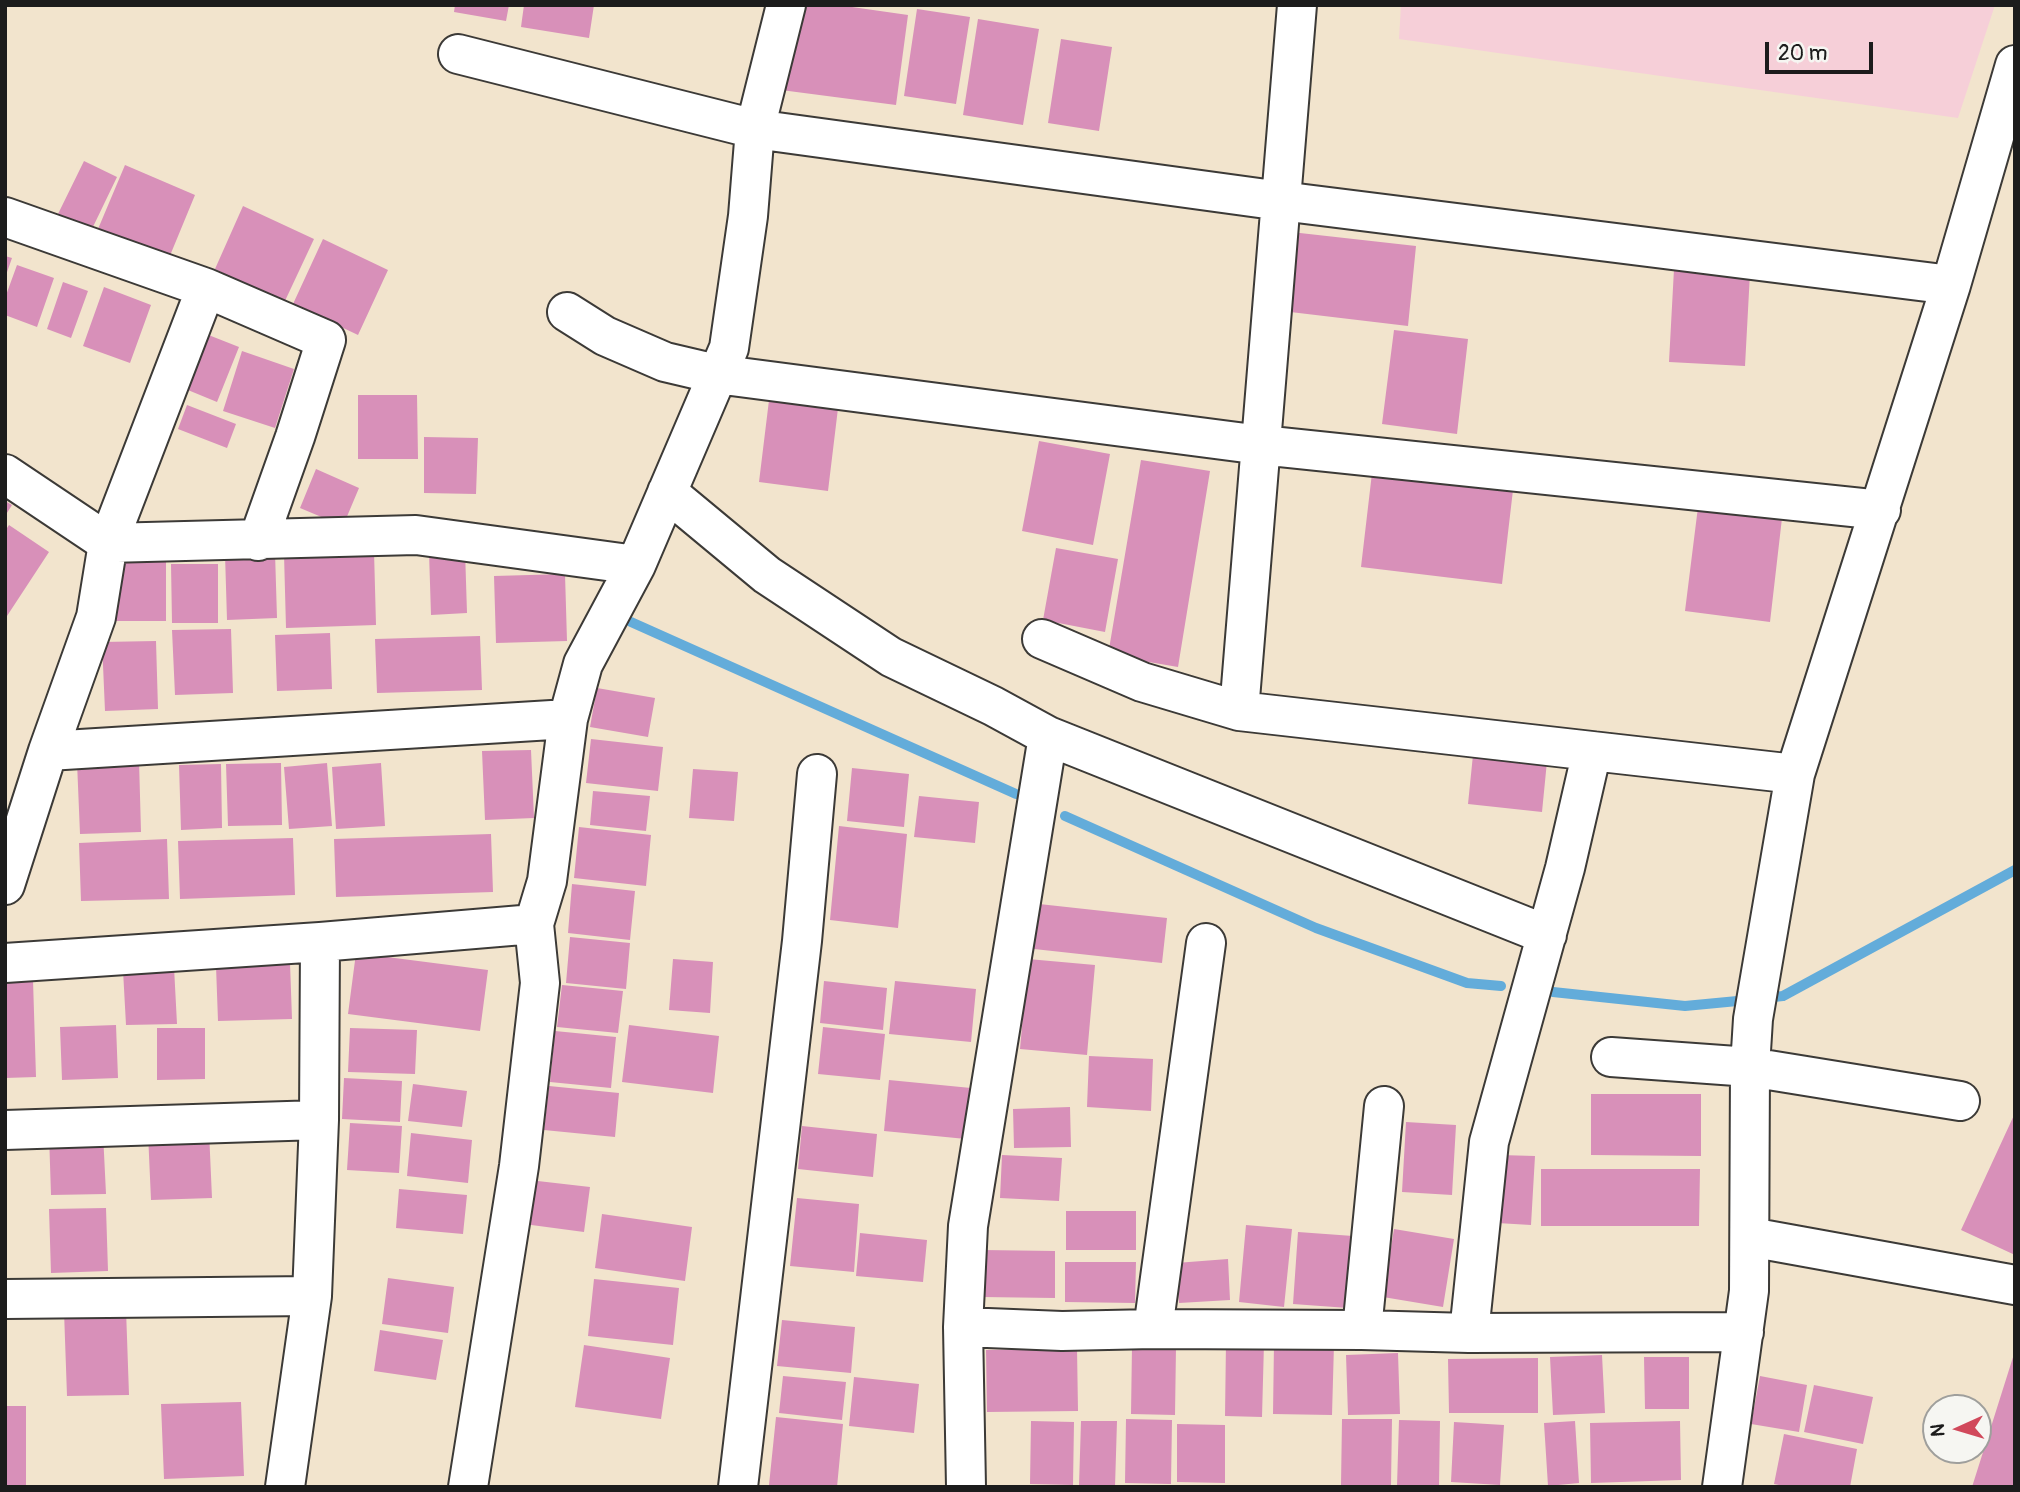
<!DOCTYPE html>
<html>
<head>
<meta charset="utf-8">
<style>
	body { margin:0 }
	#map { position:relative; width:2020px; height:1492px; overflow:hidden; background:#f2e4cd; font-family:Pangolin,sans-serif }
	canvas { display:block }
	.frame { position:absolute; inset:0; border:7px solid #1c1c1c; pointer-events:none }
	.north { position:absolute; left:1922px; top:1394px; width:70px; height:70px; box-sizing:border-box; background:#f6f6f2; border:2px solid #9f9f9c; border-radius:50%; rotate:266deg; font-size:19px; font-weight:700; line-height:28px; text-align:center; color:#1c1c1c }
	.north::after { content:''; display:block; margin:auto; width:24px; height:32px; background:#d1495b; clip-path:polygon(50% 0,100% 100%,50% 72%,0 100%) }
	.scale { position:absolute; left:1765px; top:42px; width:108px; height:32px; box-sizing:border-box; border:4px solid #1c1c1c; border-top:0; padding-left:9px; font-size:21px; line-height:24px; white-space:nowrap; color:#1c1c1c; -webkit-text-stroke:5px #f6f6f2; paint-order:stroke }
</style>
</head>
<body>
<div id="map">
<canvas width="2020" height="1492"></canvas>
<div class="frame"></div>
<div class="north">N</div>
<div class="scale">20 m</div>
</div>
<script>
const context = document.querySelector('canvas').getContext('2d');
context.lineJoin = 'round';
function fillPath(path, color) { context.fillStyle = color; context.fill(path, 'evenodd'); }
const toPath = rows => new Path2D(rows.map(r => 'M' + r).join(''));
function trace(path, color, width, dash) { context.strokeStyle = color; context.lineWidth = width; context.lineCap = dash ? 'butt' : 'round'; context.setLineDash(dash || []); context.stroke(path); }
fillPath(toPath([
	[1401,5,1995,5,1958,118,1399,39]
]), '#f6cfd8');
trace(toPath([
	[631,622,1016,794],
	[1065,816,1316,928,1467,983,1501,986],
	[1553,992,1685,1006,1748,1000],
	[1764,998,1783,996,2015,870]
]), '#63acda', 10);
fillPath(toPath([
	[455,5,509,5,506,21,454,12],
	[524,5,594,5,589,38,521,27],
	[792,5,838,5,908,15,896,105,781,90],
	[917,9,970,17,956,104,904,96],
	[978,19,1039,29,1023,125,963,115],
	[1061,39,1112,47,1099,131,1048,123],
	[84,161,117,177,91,231,58,214],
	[125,165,195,195,169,258,98,229],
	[243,206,314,239,284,303,215,269],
	[1291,232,1416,246,1408,326,1282,311],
	[323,239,388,270,358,335,293,304],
	[5,256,12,258,6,275,5,275],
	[17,265,54,278,37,327,5,315,5,298],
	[1674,269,1750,273,1745,366,1669,362],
	[63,282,88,291,71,338,47,329],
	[104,287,151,305,130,363,83,346],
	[1394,330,1468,339,1457,434,1382,424],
	[206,334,239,347,217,402,183,388],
	[242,351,294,369,275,428,223,411],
	[770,392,839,400,828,491,759,482],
	[358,395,417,395,418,459,358,459],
	[187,405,236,424,227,448,178,429],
	[424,437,478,438,476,494,424,493],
	[1039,441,1110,454,1093,545,1022,531],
	[1141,460,1210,471,1178,667,1108,655],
	[316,469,359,488,343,526,300,508],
	[1372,473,1513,490,1502,584,1361,567],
	[5,501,12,505,5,516],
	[1698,507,1782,518,1770,622,1685,611],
	[9,525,49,552,7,616,5,615,5,531],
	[1056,548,1118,559,1105,632,1043,620],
	[465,550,467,613,431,615,429,552],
	[374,551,376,625,286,628,284,554],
	[275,552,277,618,227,620,225,554],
	[166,559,166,621,109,621,109,560],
	[171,564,218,564,218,623,172,623],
	[565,574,567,641,496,643,494,576],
	[231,629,233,693,175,695,172,630],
	[330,633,332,689,277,691,275,635],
	[480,636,482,690,377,693,375,639],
	[156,641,158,709,105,711,102,642],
	[597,688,655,698,648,737,590,727],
	[591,739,663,747,658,791,586,783],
	[1474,745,1548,751,1542,812,1468,804],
	[531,750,534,818,485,820,482,751],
	[139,760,141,832,80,834,77,762],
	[281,763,282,825,228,826,226,764],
	[327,763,332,826,289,829,284,767],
	[381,763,385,826,336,829,332,767],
	[221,764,222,828,181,830,179,765],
	[852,768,909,774,904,827,847,821],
	[693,769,738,772,734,821,689,818],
	[593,791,650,796,646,831,590,825],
	[919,796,979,802,975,843,914,837],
	[839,826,907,834,898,928,830,920],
	[579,827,651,835,646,886,574,878],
	[491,834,493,892,336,897,334,839],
	[293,838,295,895,180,899,178,841],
	[167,839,169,899,81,901,79,843],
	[572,884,635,891,630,940,568,933],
	[1030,903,1167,918,1162,963,1025,948],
	[570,937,630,943,626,989,566,983],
	[356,953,488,970,480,1031,348,1014],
	[673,959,713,962,710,1013,669,1010],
	[1028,959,1095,965,1087,1055,1020,1049],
	[290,963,292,1019,218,1021,216,966],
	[174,967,177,1024,126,1025,123,970],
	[33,980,36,1077,5,1078,5,981],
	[824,981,887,988,883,1030,820,1023],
	[895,981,976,989,971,1042,889,1034],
	[562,985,623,991,618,1033,557,1027],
	[116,1025,118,1078,62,1080,60,1027],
	[629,1025,719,1036,713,1093,622,1082],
	[823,1027,885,1034,880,1080,818,1074],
	[157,1028,205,1028,205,1079,157,1080],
	[350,1028,417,1030,415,1074,348,1072],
	[555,1031,616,1037,611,1088,550,1082],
	[1089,1056,1153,1059,1151,1111,1087,1107],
	[344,1078,402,1081,400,1122,342,1119],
	[889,1080,971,1088,966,1139,884,1131],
	[413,1084,467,1091,462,1127,408,1121],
	[549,1086,619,1093,615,1137,544,1130],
	[1591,1094,1701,1094,1701,1156,1591,1155],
	[1070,1107,1071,1147,1014,1148,1013,1109],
	[2015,1113,2015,1255,1961,1230],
	[1406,1122,1456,1125,1452,1195,1402,1192],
	[350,1123,402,1126,399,1173,347,1170],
	[802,1126,877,1134,873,1177,798,1169],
	[209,1131,212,1198,151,1200,148,1133],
	[103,1133,106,1194,51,1195,49,1134],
	[411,1133,472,1140,468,1183,407,1176],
	[1002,1155,1062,1158,1059,1201,1000,1198],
	[1500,1155,1535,1156,1531,1225,1497,1223],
	[1541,1169,1700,1169,1699,1226,1541,1226],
	[529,1180,590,1187,584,1232,524,1224],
	[399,1189,467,1195,463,1234,396,1228],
	[797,1198,859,1204,854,1272,790,1266],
	[106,1208,108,1271,51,1273,49,1209],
	[1066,1211,1136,1211,1136,1250,1066,1250],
	[602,1214,692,1227,685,1281,595,1268],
	[1246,1225,1292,1229,1284,1307,1239,1302],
	[1394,1229,1454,1239,1443,1307,1383,1297],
	[1298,1232,1353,1236,1348,1308,1293,1304],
	[860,1233,927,1240,923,1282,856,1276],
	[982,1250,1055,1251,1055,1298,982,1297],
	[1228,1259,1230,1300,1179,1303,1176,1263],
	[1065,1262,1136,1262,1135,1303,1065,1302],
	[388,1278,454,1287,448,1333,382,1324],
	[594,1279,679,1288,673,1345,588,1336],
	[126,1309,129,1395,67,1396,64,1311],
	[782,1320,855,1327,851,1373,777,1366],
	[380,1330,443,1340,436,1380,374,1371],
	[1226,1342,1264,1343,1262,1417,1225,1416],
	[1274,1343,1334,1344,1332,1415,1273,1414],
	[584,1345,670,1358,661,1419,575,1407],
	[1132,1346,1176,1347,1175,1415,1131,1414],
	[1077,1348,1078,1411,987,1412,986,1350],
	[1398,1353,1400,1414,1348,1415,1346,1355],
	[2014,1354,2015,1487,1972,1487],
	[1602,1355,1605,1413,1553,1415,1550,1357],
	[1644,1357,1689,1357,1689,1409,1645,1409],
	[1538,1358,1538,1413,1449,1413,1448,1359],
	[783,1376,846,1382,842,1420,779,1413],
	[1760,1376,1807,1385,1799,1432,1751,1424],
	[854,1377,919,1384,914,1433,849,1426],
	[1814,1385,1873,1397,1863,1444,1804,1432],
	[241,1402,244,1476,164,1479,161,1404],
	[5,1406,26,1406,26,1486,5,1486],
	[776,1417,843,1424,837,1487,769,1485],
	[1126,1419,1172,1420,1171,1484,1125,1483],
	[1342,1419,1392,1419,1391,1485,1341,1485],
	[1399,1420,1440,1421,1439,1487,1397,1486],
	[1031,1421,1074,1422,1073,1485,1030,1484],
	[1081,1421,1117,1421,1115,1487,1079,1486],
	[1575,1421,1579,1483,1548,1486,1544,1423],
	[1680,1421,1681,1480,1591,1483,1590,1423],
	[1454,1422,1504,1425,1500,1485,1451,1482],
	[1177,1424,1225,1425,1225,1483,1177,1482],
	[1784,1434,1857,1449,1850,1487,1789,1487,1774,1484]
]), '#d890b9');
const minor = toPath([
	[1297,5,1239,711,1795,774],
	[458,54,755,129,1281,201,1951,285],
	[5,217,206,288,326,340,295,437,258,541],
	[567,312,605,336,665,362,716,374,1261,445,1881,510],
	[5,474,108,543,416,535,636,565],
	[667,492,767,575,891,657,993,706,1048,736,1547,935],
	[1042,639,1142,682,1239,711],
	[48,751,568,719],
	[5,885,48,751,96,617,108,543,206,288],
	[5,963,320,942,534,924,547,881,568,719,583,664,636,565,729,348,748,216,755,129,786,5],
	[1611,1057,1750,1067,1960,1101],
	[5,1130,319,1120],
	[1750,1237,2015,1285],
	[5,1299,312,1296],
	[963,1327,1062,1331,1153,1329,1362,1330,1469,1333,1744,1332],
	[1153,1329,1206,943],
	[1362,1330,1384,1106],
	[1469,1333,1489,1142,1565,868,1592,751],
	[285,1487,312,1296,319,1120,320,942],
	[468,1487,519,1166,540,983,534,924],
	[738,1487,802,941,817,774],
	[966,1487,963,1327,968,1226,1048,736],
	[1722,1487,1749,1291,1750,1067,1753,1019,1795,774,1951,285,2015,65]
]);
trace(minor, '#3c3a37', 42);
trace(minor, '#fff', 38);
</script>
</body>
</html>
